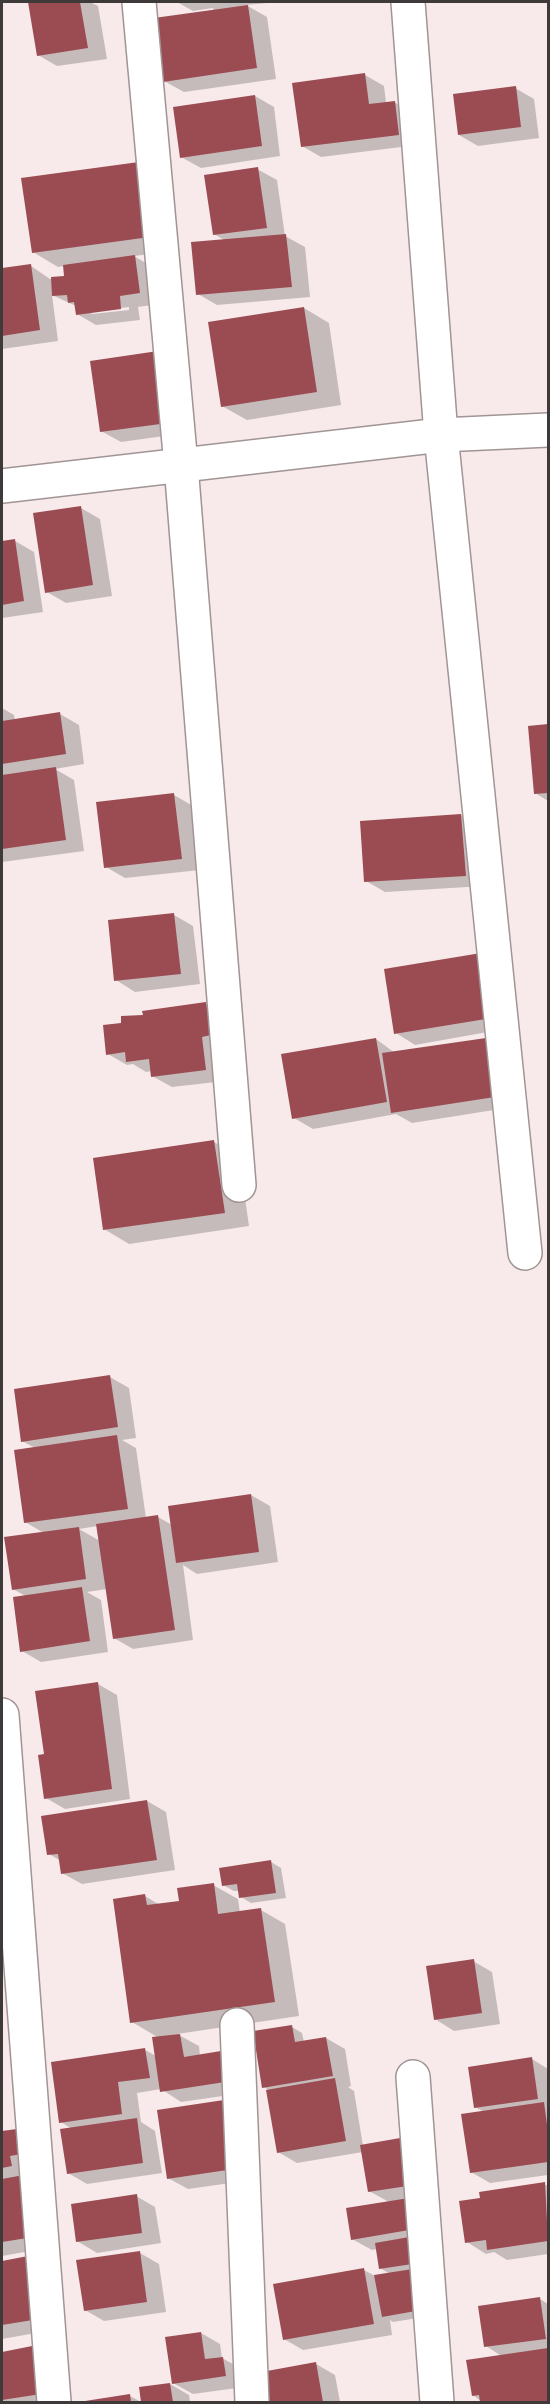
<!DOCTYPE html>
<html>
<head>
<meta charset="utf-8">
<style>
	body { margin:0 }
	#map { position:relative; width:550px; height:2404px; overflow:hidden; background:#f8eaea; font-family:Lato,sans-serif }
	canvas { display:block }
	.frame { position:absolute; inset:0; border:3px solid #3f3a3a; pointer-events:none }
</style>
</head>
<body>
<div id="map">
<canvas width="550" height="2404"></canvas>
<div class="frame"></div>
</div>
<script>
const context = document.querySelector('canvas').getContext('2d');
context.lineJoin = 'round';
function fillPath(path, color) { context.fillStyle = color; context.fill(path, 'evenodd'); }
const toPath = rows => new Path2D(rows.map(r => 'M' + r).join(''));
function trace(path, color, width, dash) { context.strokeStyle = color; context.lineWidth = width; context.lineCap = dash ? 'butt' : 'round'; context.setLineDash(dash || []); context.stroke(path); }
fillPath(toPath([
	[30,2,90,2,98,6,107,59,57,66,38,55],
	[177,2,278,2,246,5,267,17,276,79,184,92,164,81,214,11,213,8,193,11],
	[365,75,384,86,386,103,394,102,414,113,417,145,321,157,302,146],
	[515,88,534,99,539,138,478,146,459,135],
	[255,96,274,107,280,156,201,168,181,157],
	[139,164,174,251,134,256,154,268,159,304,138,307,140,320,96,325,77,314,76,306,52,295,58,341,2,349,2,270,31,266,50,279,66,277,64,266,58,267,33,252],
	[129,307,129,310,92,314,90,312],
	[257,169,277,180,285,236,305,247,310,297,217,305,198,294,226,241,214,234],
	[304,308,329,323,341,405,247,420,222,406],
	[92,362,186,433,121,442,101,431],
	[81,508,100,519,112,596,66,603,47,592],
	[15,541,34,552,43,612,2,618,2,542],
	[2,708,14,715,15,721,60,714,79,725,84,764,55,769,74,780,84,851,2,862],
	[548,726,548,801,535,793,530,727],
	[174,795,193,806,200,870,125,878,106,867],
	[461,815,480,826,484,886,385,892,366,881],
	[174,915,193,926,200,984,135,992,116,980],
	[385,971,510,1028,415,1045,396,1033],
	[206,1004,225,1015,225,1081,172,1087,152,1076,152,1071,146,1072,133,1064,127,1065,108,1054,145,1016],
	[376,1039,395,1053,486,1039,505,1050,513,1107,412,1123,396,1114,313,1129,294,1118],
	[214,1142,239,1156,249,1226,129,1244,104,1229],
	[110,1377,129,1388,136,1438,122,1440,136,1448,146,1518,158,1517,172,1525,251,1495,270,1506,278,1562,197,1574,183,1565,193,1640,133,1649,114,1638,107,1589,87,1592,101,1600,108,1652,41,1662,22,1651,27,1597,13,1589,44,1533,25,1522,35,1448,22,1441],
	[98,1526,100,1541,79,1529],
	[98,1684,117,1695,130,1799,65,1809,46,1798],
	[147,1801,166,1812,175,1870,82,1884,62,1873,61,1861,49,1854],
	[271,1862,281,1868,286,1898,251,1903,241,1897,240,1891,234,1891,223,1885],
	[213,1885,238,1899,240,1913,261,1910,285,1924,299,2016,177,2034,199,2046,200,2056,220,2053,239,2064,244,2093,181,2102,161,2089,137,2093,141,2122,155,2131,162,2173,87,2184,68,2173,72,2129,61,2122,145,2050,156,2056,159,2038,132,2022,145,1896,160,1905,180,1902],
	[473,1961,492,1972,500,2024,454,2031,435,2019],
	[292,2027,302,2033,304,2042,326,2038,345,2049,351,2086,348,2087,354,2091,363,2146,405,2138,436,2315,393,2322,390,2320,392,2335,303,2350,284,2339,364,2270,375,2276,390,2274,380,2268,377,2249,372,2250,352,2239,389,2202,369,2191,363,2152,297,2163,278,2152,270,2091,264,2087],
	[532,2059,548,2069,548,2175,490,2183,471,2172,484,2112,475,2107],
	[223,2102,252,2180,188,2189,168,2178],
	[24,2130,58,2246,2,2256,2,2133],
	[544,2184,548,2186,548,2254,507,2260,494,2252,486,2254,467,2242,482,2200],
	[136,2196,155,2207,161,2243,97,2253,77,2241],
	[140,2253,159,2264,166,2312,104,2321,85,2310],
	[28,2258,58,2329,2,2339,2,2263],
	[540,2299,548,2304,548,2402,482,2402,473,2395,503,2357,486,2346],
	[201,2333,220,2344,222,2358,242,2369,244,2387,193,2394,173,2383],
	[32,2348,51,2359,59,2402,2,2402,2,2353],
	[316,2364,335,2375,340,2402,262,2402],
	[170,2384,189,2395,190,2402,143,2402,141,2389],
	[130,2396,141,2402,87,2402]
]), '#0003');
fillPath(toPath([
	[28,2,80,2,88,48,37,56],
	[248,5,257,68,163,82,154,18],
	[365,73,369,104,395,101,399,135,301,147,292,83],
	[516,86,521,127,458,135,453,94],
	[255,95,262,146,180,158,173,107],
	[139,162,150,237,32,253,21,178],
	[258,167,267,228,213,235,204,175],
	[286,234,292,287,196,295,191,242],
	[135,255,140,293,120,296,121,309,76,315,74,302,68,303,67,295,52,296,51,277,64,276,63,265],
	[31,264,40,330,2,336,2,268],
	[304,307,317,392,221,407,208,322],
	[158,351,168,423,100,432,90,361],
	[81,506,93,585,45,593,33,513],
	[15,539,24,601,2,605,2,541],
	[60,712,66,754,2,764,2,721],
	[548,724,548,793,534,794,528,726],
	[56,767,66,840,2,849,2,775],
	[174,793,182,859,104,868,96,802],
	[461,814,466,876,364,882,360,821],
	[174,913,181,974,114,981,108,920],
	[481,953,492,1018,394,1034,384,969],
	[206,1002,211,1035,202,1037,206,1070,151,1077,149,1059,126,1062,125,1052,106,1055,103,1025,121,1023,121,1016,143,1015,142,1011],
	[376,1038,387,1102,292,1119,281,1054],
	[486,1038,495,1097,391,1113,382,1053],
	[214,1140,225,1213,103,1230,93,1158],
	[110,1375,118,1427,21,1442,14,1389],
	[117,1435,128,1509,24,1523,14,1450],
	[251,1494,259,1552,176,1563,168,1506],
	[158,1515,175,1630,113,1639,96,1524],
	[79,1527,86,1579,12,1590,4,1537],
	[82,1587,90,1641,20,1652,13,1597],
	[98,1682,112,1789,44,1799,38,1755,44,1754,35,1691],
	[147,1800,157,1860,61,1874,58,1854,47,1855,41,1816],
	[271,1860,276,1893,239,1898,237,1884,222,1886,219,1868],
	[214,1883,218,1914,261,1908,275,2002,130,2023,113,1899,145,1894,147,1905,179,1901,177,1888],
	[474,1959,482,2013,434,2020,426,1966],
	[292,2025,295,2042,326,2037,333,2076,262,2088,253,2031],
	[180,2034,184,2057,221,2051,225,2082,160,2092,152,2037],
	[145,2048,150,2078,118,2082,122,2114,59,2123,51,2062],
	[532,2057,538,2099,474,2108,468,2067],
	[335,2078,346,2141,277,2153,266,2090],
	[224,2100,234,2169,167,2179,157,2110],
	[544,2102,548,2132,548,2162,470,2173,461,2114],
	[137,2118,143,2163,67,2174,60,2129],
	[24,2128,28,2153,10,2156,12,2166,2,2168,2,2131],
	[406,2137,414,2185,368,2192,360,2145],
	[29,2174,40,2236,2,2242,2,2179],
	[545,2182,548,2241,487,2250,486,2240,465,2243,459,2201,480,2198,479,2192],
	[137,2194,142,2233,76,2242,71,2204],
	[409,2198,415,2229,351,2240,346,2208],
	[415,2236,419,2263,379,2269,375,2243],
	[140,2251,147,2302,84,2311,76,2260],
	[28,2256,39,2319,2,2325,2,2261],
	[364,2268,374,2324,283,2340,273,2284],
	[419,2268,427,2309,382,2317,374,2275],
	[540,2297,546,2339,484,2347,478,2306],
	[201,2332,205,2359,223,2357,226,2376,172,2384,165,2337],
	[32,2346,41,2394,2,2400,2,2352],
	[548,2348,548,2402,480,2402,479,2395,472,2396,466,2360],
	[316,2362,323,2402,261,2402,256,2373],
	[170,2383,173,2402,141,2402,139,2387],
	[130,2394,131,2402,85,2402,85,2401]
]), '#9a4c52');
const minor = toPath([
	[139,2,181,465,239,1185],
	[408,2,441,435,525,1253],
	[2,486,441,435,548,430],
	[2,1715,54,2402],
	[237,2025,252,2402],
	[413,2077,437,2402]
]);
trace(minor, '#a19494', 36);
trace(minor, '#fff', 33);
</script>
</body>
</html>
